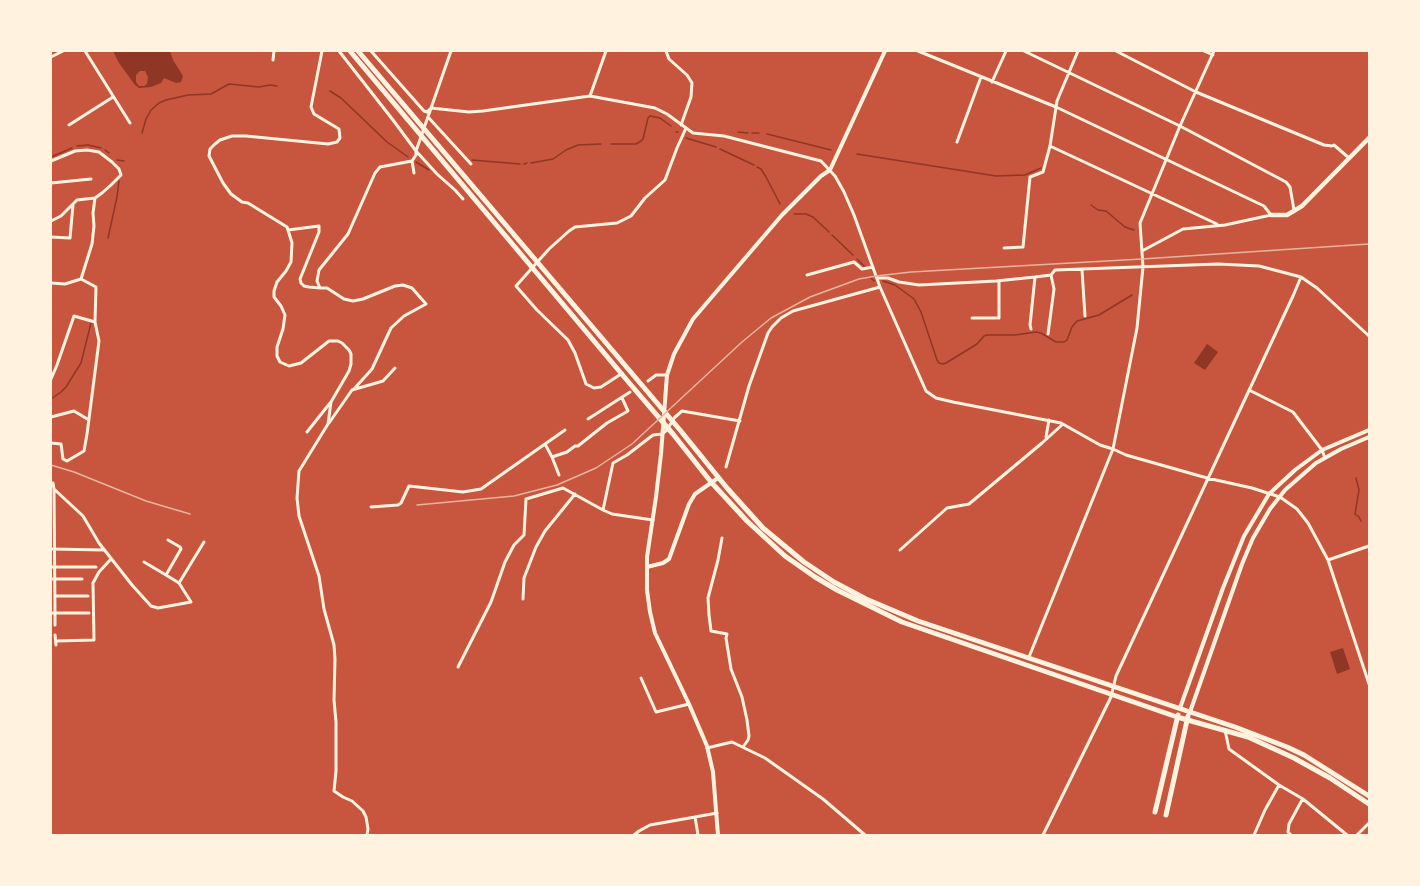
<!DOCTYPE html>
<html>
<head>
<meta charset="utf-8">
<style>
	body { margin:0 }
	#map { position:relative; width:1420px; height:886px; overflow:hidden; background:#c8553d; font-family:"Noto Serif",serif }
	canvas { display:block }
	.frame { position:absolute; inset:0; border:52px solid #fff3e0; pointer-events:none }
</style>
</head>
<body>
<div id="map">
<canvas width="1420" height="886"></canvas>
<div class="frame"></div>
</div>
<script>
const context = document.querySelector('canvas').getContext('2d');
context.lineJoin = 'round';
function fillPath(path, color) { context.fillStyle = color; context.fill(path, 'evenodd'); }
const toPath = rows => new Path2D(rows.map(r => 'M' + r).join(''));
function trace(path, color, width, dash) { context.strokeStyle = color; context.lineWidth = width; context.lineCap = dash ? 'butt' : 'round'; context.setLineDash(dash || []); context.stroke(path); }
fillPath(toPath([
	[113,51,170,51,173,60,183,76,181,82,176,83,164,78,161,83,151,87,139,88,135,85,119,63],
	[140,71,145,71,148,77,147,84,144,86,139,86,136,82,136,75],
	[1207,344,1218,352,1205,370,1194,363],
	[1343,648,1350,669,1337,674,1330,652]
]), '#8f3625');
trace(toPath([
	[330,91,341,98,387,142,408,157],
	[676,132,678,132],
	[738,132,748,133],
	[142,133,146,119,151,110,159,103,166,100,188,95,211,94,229,84,259,87,270,85,277,86],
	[752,133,759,133],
	[767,134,831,150],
	[686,138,716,147],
	[611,144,636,144,641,141,643,139,648,118,650,116,660,118,671,126],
	[77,146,88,145,101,148],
	[720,149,754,165],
	[105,150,109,153],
	[857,154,996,176,1025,175,1041,168],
	[51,157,72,148],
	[117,160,124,161],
	[472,160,520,164],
	[416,162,429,170],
	[531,163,553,159,566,150,578,145,601,144],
	[524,164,527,163],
	[757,167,761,169,766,177,780,204],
	[1091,205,1098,210,1106,211,1125,227,1134,230],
	[794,214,806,214,813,217,829,232],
	[832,235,853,255],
	[108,238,117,197,119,181],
	[857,259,864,266],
	[871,278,874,281],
	[883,281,895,285,914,299,921,312,937,360,939,363,943,364,946,363,977,344,984,336,987,335,1015,335,1036,332,1041,333,1056,342,1064,342,1067,340,1072,327,1077,321,1099,315,1132,295],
	[51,399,61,392,66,387,81,363,91,323],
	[1356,478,1359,490,1355,514,1359,517,1361,521]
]), '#8f3625', 1.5);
trace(toPath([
	[85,51,130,123],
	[322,51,311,107,314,114,339,129,340,138,337,142,328,144,246,136,232,136,220,140,215,144,210,149,209,156,223,183,231,194,242,202,248,203,287,227,288,230,292,243,291,262,286,271,277,282,274,291,274,297,281,306,285,315,283,329,277,347,277,356,280,362,289,366,301,363,329,341,338,341,342,343,349,350,351,354,351,364,349,371,331,402,328,424,299,471,297,498,299,516,319,576,324,609,334,645,335,659,334,700,336,722,336,771,334,791,343,797,352,801,363,811,366,817,368,829,367,835],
	[339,51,393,120,416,151,451,51],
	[371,51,424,111,427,112,431,108,469,112,483,111,590,96,655,108,667,114,693,133,724,136,821,161,835,176,844,192,854,215,880,287,926,391,936,398,953,402,1061,423,1100,445,1113,449,1126,455,1207,478,1252,488,1280,497,1297,509,1308,523,1328,560,1369,684],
	[666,51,669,59,687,75,692,83,691,97,681,125],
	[918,51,1056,107,1264,206,1271,215,1225,225,1183,229,1142,251],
	[1024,51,1180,126,1286,182,1290,187,1294,210],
	[1116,51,1196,92,1324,145,1332,146,1334,145,1349,158],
	[1204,51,1213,55],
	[51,57,63,51],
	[273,60,274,51],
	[992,82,1006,51],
	[590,96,606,51],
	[428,117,471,164],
	[69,125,113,97],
	[957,142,981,77],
	[1050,146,1217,224],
	[51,161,75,151,87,150,99,152,112,162,119,169,121,175,111,185,102,193,95,198,77,200,61,216,51,221],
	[412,161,414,173],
	[51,183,91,179],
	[288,230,319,226,319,232,300,279,301,283,304,286,309,287,320,288,317,281,319,270,348,234,375,173,380,167,412,161,416,155,416,151,437,174,455,190,463,199],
	[51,237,70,238,73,205],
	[1004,248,1023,247,1030,177,1043,172,1050,146,1057,101,1078,51],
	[1082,270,1085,316],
	[807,275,854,262,862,269,873,267],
	[877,278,888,278,899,282,919,285,996,281,1035,277,1051,275,1055,270,1218,264,1259,266,1301,277,1317,288,1369,336],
	[81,279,92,244,94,226,93,213,95,198],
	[51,283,65,284,81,279,96,287,95,322,99,341,87,434,84,451,67,461,63,459,61,444,51,443],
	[320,288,327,288,344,299,353,301,363,299,395,286,403,285,412,288,426,304,404,316,391,328,372,369,354,389],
	[972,318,999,318,999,281],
	[1031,329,1030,325,1035,277],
	[1048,334,1054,289,1051,275],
	[621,374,601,387,594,388,586,384,575,353,568,340,537,310,516,286,549,249,569,231,575,227,617,223,631,216,645,198,665,180,677,148,686,128],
	[51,379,57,365,74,316,95,322],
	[648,381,656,375,667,375],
	[1249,390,1293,412,1322,450,1325,458],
	[51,417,74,411,89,420],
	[588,419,630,392],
	[329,423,352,390,383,381,395,368],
	[307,432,330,403],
	[1046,437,1049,420],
	[552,457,545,444,565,430],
	[726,467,749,386,768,333,772,327,781,318,793,311,880,287],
	[559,475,552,457,567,452,575,446,578,446,607,423,628,411,622,398],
	[51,483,53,483,54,489,55,613,89,613],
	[54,489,83,516,99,543,132,585,151,606,158,608,191,602,179,583,204,542],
	[371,507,398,505,401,503,409,486,463,492,481,489,545,444],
	[603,510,612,514,653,520],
	[722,538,718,560,708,598,709,615,711,631,727,634,726,638,731,669,742,697,747,720,749,736,748,740,743,747],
	[168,540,180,547,181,549,166,575,179,583],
	[51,549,104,550],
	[900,550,947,508,969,504,1042,443,1063,424],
	[1328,560,1369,546],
	[144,562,166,575],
	[51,567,96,567],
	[51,579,82,579],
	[56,596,88,596],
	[523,599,524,578,536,547,545,531,575,494],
	[51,613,55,613,55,625],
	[55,635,56,645],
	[56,641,94,640,93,583,99,572,111,559],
	[1029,657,1113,449,1137,328,1143,267,1140,223,1180,126,1214,51],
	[458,667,491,602,505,562,514,545,524,535,526,499,563,488,603,510,613,463,627,455,653,435,662,434,667,430,674,418,682,411,740,421],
	[641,678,656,712,689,704],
	[1225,730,1229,749,1279,785,1303,799,1347,835],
	[707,748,732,742,765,758,823,799,865,835],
	[634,835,639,831,650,825,695,817],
	[698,835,695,817,717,813],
	[1043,835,1111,697,1116,676,1293,296,1301,277],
	[1254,835,1265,810,1279,785],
	[1291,835,1288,832,1289,824,1302,800],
	[1357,835,1369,823]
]), '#fff3e0', 3);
trace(toPath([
	[647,567,663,563,669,559,689,504,695,494,718,478],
	[1180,708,1223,588,1244,536,1269,494,1295,470,1322,450,1369,430],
	[1190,712,1242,564,1253,538,1270,509,1285,490,1316,463,1341,449,1369,437],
	[718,835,713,772,707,746,689,704,655,633,650,612,647,590,647,557,656,497,661,454,667,375,674,354,693,319,782,215,821,176,830,170,885,51]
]), '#fff3e0', 4);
trace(toPath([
	[1271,215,1287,215,1302,206,1369,138]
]), '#fff3e0', 4.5);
trace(toPath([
	[350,51,631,385,673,434,711,482,747,521,785,556,815,577,837,590,902,622,1177,717,1248,737,1294,758,1330,778,1369,804],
	[358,51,680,430,727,488,763,528,804,562,834,582,866,599,918,621,1235,727,1287,747,1304,755,1369,796],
	[1155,812,1178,715],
	[1166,815,1188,716]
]), '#fff3e0', 5);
trace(toPath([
	[51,465,74,472,146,501,190,514],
	[417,505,514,496,557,485,596,468,632,444,742,342,771,318,810,297,859,279,876,276,911,272,1142,259,1369,244]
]), '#e9b49f', 1.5);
</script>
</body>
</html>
